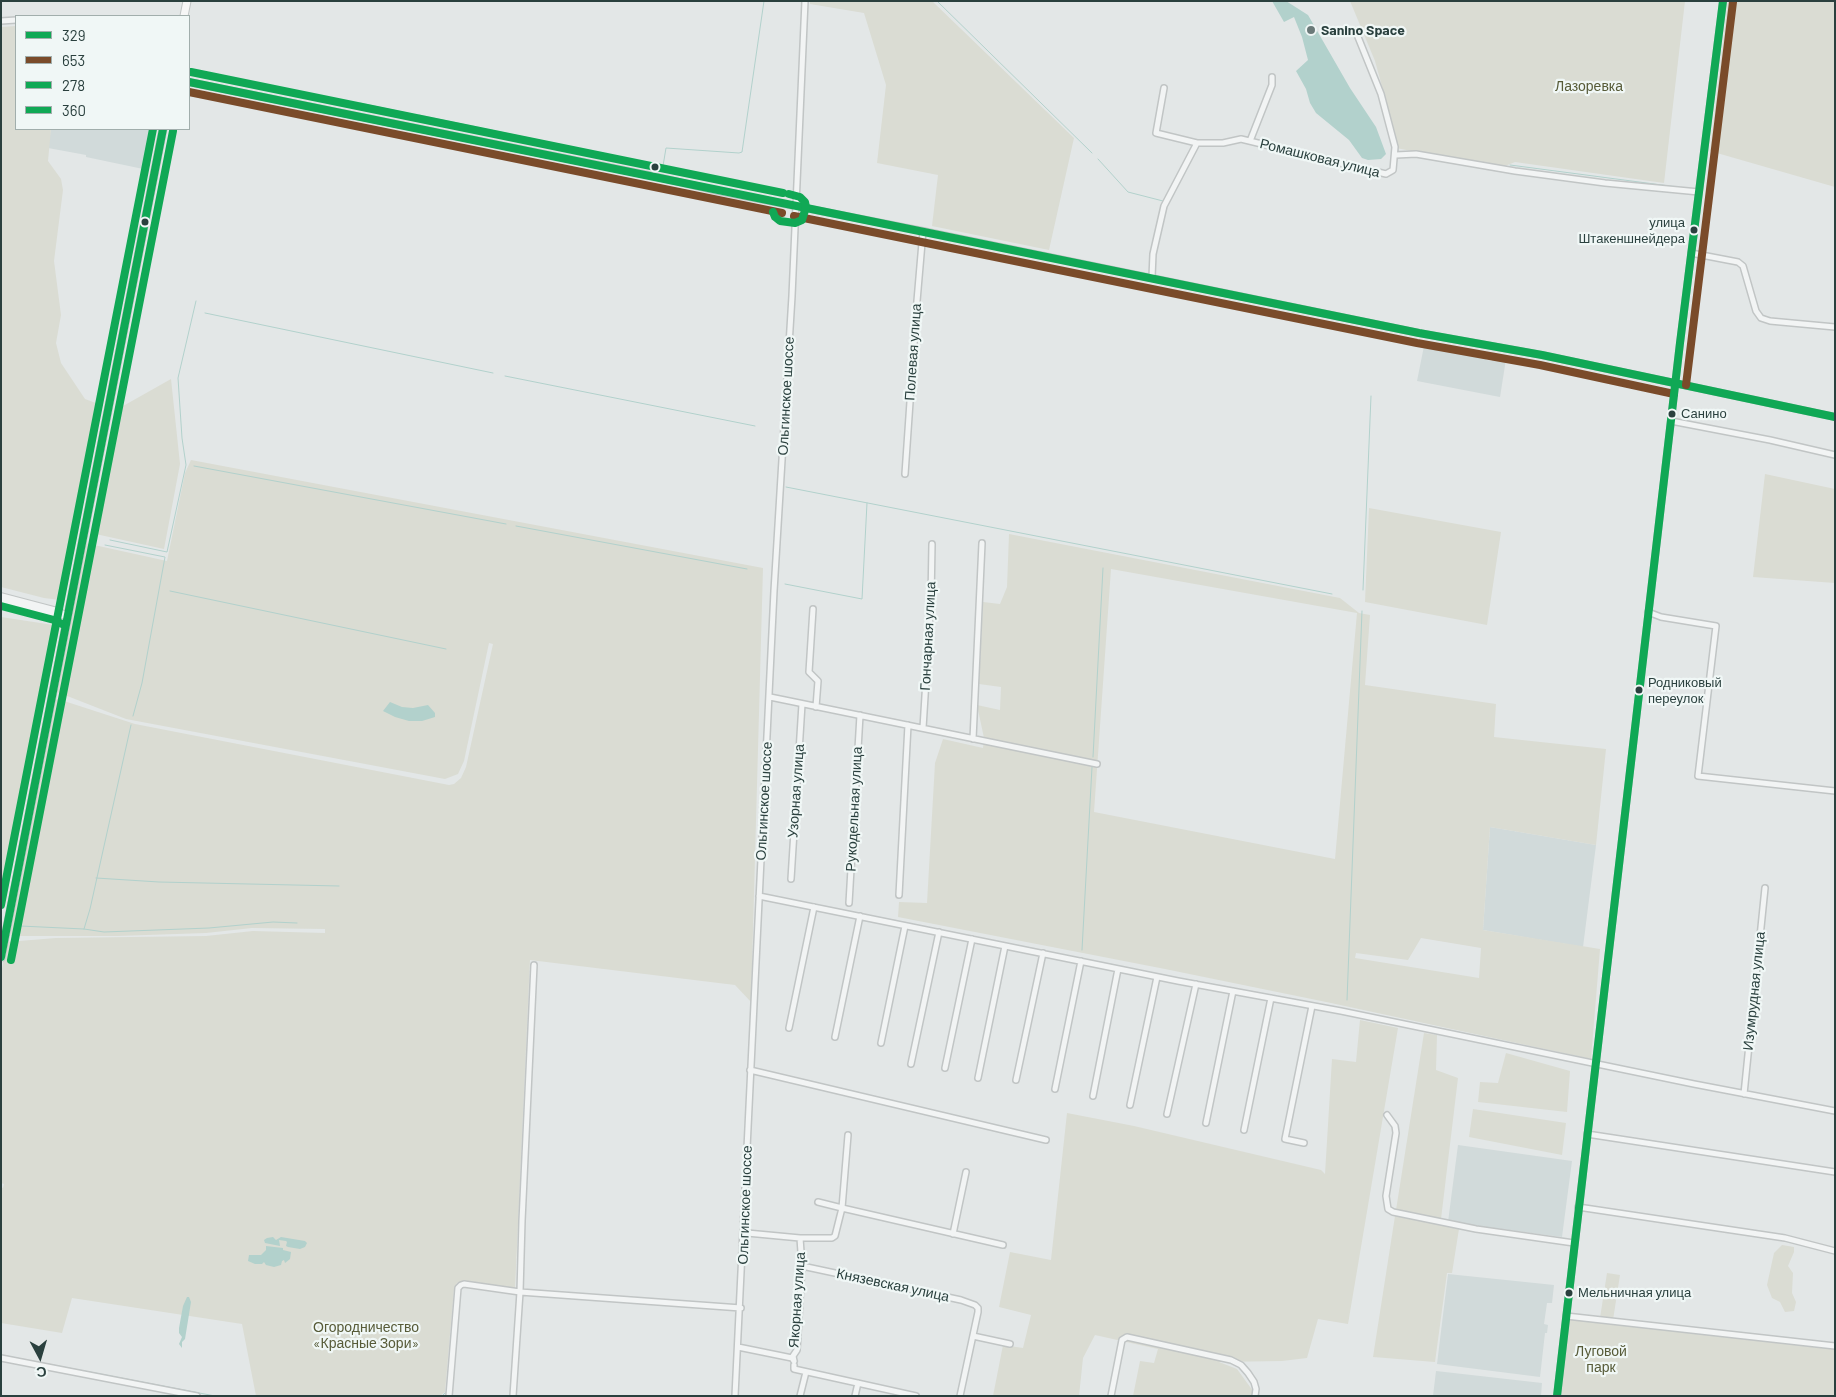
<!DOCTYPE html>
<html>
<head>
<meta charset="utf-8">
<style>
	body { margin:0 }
	#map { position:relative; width:1836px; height:1397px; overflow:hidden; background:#e3e7e7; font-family:Barlow,sans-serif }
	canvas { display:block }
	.frame { position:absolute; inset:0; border:2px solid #2a403e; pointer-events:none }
	.legend { position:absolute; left:15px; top:15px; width:175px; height:115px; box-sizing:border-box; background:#f0f7f6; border:1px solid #a1aeac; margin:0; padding:6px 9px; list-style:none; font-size:15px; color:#2a403e }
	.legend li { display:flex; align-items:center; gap:10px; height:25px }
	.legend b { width:25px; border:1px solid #a1aeac }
	.north { position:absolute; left:15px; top:1332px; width:50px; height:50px; -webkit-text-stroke:4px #f0f7f6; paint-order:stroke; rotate:174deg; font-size:14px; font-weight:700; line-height:20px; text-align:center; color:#2a403e }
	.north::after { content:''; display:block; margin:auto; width:18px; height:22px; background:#2a403e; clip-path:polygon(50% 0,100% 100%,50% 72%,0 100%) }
</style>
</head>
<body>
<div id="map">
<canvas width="1836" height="1397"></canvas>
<div class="frame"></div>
<ul class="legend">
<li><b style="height:6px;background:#10a855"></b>329</li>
<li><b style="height:6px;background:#7a4b2a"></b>653</li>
<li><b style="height:6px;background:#10a855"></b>278</li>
<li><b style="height:6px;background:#10a855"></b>360</li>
</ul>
<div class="north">С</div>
</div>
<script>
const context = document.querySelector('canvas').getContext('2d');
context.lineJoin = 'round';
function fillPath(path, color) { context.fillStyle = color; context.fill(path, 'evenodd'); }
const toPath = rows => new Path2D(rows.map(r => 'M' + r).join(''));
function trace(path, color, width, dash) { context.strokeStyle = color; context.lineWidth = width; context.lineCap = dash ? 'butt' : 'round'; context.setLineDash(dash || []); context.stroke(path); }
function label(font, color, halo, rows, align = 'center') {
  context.font = font + ' Barlow,sans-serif'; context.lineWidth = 4.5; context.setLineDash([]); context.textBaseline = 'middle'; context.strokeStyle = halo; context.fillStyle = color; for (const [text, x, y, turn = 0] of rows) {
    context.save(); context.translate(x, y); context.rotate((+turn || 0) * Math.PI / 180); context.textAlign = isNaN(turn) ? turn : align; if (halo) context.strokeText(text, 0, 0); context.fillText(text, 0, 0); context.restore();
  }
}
fillPath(toPath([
	[51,129,156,129,148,170,86,157,86,155,48,148],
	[1425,341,1487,353,1486,360,1492,361,1494,354,1505,356,1506,359,1500,397,1417,381],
	[1490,827,1596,845,1583,947,1483,930],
	[1458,1145,1572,1161,1562,1237,1448,1222],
	[1448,1274,1554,1285,1552,1303,1547,1303,1544,1324,1548,1325,1547,1333,1545,1333,1540,1377,1437,1364],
	[1436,1371,1542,1383,1541,1396,1433,1396]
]), '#d1dada');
fillPath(toPath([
	[810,1,932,1,1074,138,1049,250,932,226,938,175,877,163,886,85,864,13,810,4],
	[1350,1,1685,1,1664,183,1515,162,1500,168,1396,148,1386,101,1375,61],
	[1728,1,1835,1,1835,187,1710,151],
	[16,26,16,129,51,129,48,161,61,179,63,190,54,261,61,315,56,343,61,363,85,399,101,405,65,595,60,600,44,598,1,587,1,27],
	[171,379,180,464,164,549,91,533,116,410],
	[191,460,763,568,751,1002,735,985,530,960,515,1289,511,1291,463,1281,457,1283,454,1289,445,1392,440,1396,256,1396,242,1324,72,1298,62,1333,1,1323,1,1187,3,1188,4,1184,1,1183,1,974,7,942,56,938,206,936,253,931,325,933,325,929,252,928,206,933,117,936,11,936,10,931,55,701,57,699,61,700,135,724,449,785,454,784,461,778,466,767,493,644,489,643,464,761,458,774,445,779,126,719,57,692,85,543,167,561,185,473],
	[1765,474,1835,489,1835,583,1753,577],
	[1369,508,1501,532,1487,625,1365,602],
	[1009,534,1340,598,1359,613,1370,615,1365,685,1496,704,1494,737,1606,749,1596,845,1490,827,1483,930,1600,949,1591,1059,1331,1003,1165,969,898,917,899,902,927,903,935,763,943,739,983,748,984,738,977,705,1000,710,1001,687,979,684,983,602,1000,604,1007,587],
	[1111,569,1357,613,1335,859,1094,812],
	[1421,938,1481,948,1479,978,1355,958,1356,953,1408,960],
	[1,617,60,626,19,816,1,916],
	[1360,1020,1398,1028,1348,1324,1318,1319,1307,1358,1282,1361,1219,1362,1237,1369,1253,1391,1252,1396,1133,1396,1140,1361,1154,1363,1158,1349,1095,1335,1083,1358,1079,1396,993,1396,1003,1345,1023,1348,1031,1315,999,1307,1010,1252,1051,1260,1067,1113,1134,1126,1321,1170,1325,1174,1332,1059,1356,1062],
	[1424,1033,1437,1035,1436,1070,1458,1078,1441,1219,1396,1210],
	[1506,1053,1570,1071,1567,1112,1478,1102,1480,1082,1498,1083],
	[1473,1109,1566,1123,1562,1155,1469,1137],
	[1395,1216,1459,1229,1452,1273,1447,1273,1435,1362,1373,1357],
	[1782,1245,1794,1247,1794,1252,1788,1266,1793,1273,1792,1293,1796,1302,1794,1311,1785,1312,1780,1302,1772,1298,1767,1285,1774,1253],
	[1607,1273,1620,1275,1613,1320,1600,1318],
	[1568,1319,1835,1348,1835,1396,1561,1396]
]), '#dadcd3');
fillPath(toPath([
	[1272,1,1286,1,1308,15,1350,88,1376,127,1386,154,1381,159,1368,160,1362,158,1349,140,1316,113,1310,103,1306,89,1296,71,1308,60,1302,37,1294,17,1284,22],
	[390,702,402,707,413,708,428,705,435,713,435,717,422,721,409,721,395,717,383,711],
	[273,1237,276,1240,281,1237,305,1241,307,1243,305,1247,300,1249,288,1247,286,1246,287,1242,286,1241,279,1240,280,1246,265,1243,264,1240,267,1238],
	[266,1246,283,1248,283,1250,291,1252,290,1259,285,1263,284,1260,282,1261,281,1265,274,1267,266,1265,264,1262,262,1264,255,1264,248,1261,249,1255,261,1255,266,1250],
	[187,1297,189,1297,191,1302,185,1339,182,1342,182,1348,179,1344,182,1337,179,1333,179,1328,183,1306]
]), '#b2d1cc');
trace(toPath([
	[937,1,1092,153],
	[360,103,412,114],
	[419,115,659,165],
	[1098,159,1128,192,1163,201],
	[1510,165,1677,187],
	[662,166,663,166,666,148,739,153,742,152,764,1],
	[205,313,493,373],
	[505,376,755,426],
	[194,466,506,524],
	[786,487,1332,594],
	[516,526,747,569],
	[110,540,167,552,186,465,182,438,178,378,196,301],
	[105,545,165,557,142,683,133,716],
	[785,584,862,599,867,503],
	[1363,590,1371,396],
	[170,591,446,649],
	[1093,757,1103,568],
	[96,878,159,882,339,886],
	[20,926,84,929,104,932,209,928,273,922,297,923],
	[84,929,90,909,131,725],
	[1082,950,1092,767],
	[1347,1000,1362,611],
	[1,1355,215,1396],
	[442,1396,445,1393]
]), '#b2d1cc', 1);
const minor = toPath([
	[1,21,16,20],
	[1164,88,1156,133,1197,143],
	[1250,141,1272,85,1272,77],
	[1396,155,1416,154,1515,171,1605,183,1699,192],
	[1691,253,1738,262,1743,266,1756,311,1761,318,1770,321,1835,327],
	[1152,277,1153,254,1164,206,1197,143,1223,143,1241,139,1386,174,1393,170,1395,147,1381,94,1356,32],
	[1671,421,1770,440,1835,455],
	[905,474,917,301,923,231],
	[813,609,809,672,818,681,816,707],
	[1648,612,1661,617,1716,626,1698,776,1835,791],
	[770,697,1097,764],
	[923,728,931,600,932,544],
	[973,739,982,543],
	[791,879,802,704],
	[899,895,908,725],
	[759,896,1178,981,1341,1011,1694,1084,1835,1111],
	[849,903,860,715],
	[789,1028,814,907],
	[835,1037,860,916],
	[881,1043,905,926],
	[911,1064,939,932],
	[945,1068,972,939],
	[750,1070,1046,1140],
	[978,1078,1005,946],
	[1016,1080,1043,953],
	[1055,1089,1081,961],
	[1744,1094,1765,888],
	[1093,1096,1118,969],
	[1130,1105,1157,977],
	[1167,1114,1196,984],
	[1387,1115,1395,1126,1396,1133,1386,1196,1388,1209,1393,1212,1476,1229,1574,1243],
	[1206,1123,1233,991],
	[1244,1130,1271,998],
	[1587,1134,1835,1172],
	[1304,1143,1285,1139,1312,1006],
	[818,1202,842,1208,848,1135],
	[1578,1207,1785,1238,1835,1251],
	[953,1234,966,1172],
	[744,1235,747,1233,800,1238,832,1238,835,1236,842,1208,1003,1245],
	[802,1266,961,1300,975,1305,978,1308,978,1312,960,1396],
	[1566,1316,1835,1346],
	[973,1336,1010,1344],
	[738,1347,792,1358,794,1361],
	[1,1358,197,1396],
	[794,1361,793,1356,797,1350,802,1266,800,1238],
	[794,1365,794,1369,916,1396],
	[449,1396,458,1288,461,1285,464,1284,520,1292,741,1308],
	[513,1396,520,1292,522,1221,534,965],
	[735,1396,774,591,792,296,805,1],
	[800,1396,806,1372],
	[855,1396,858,1383],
	[1111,1396,1122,1340,1127,1337,1231,1360,1241,1365,1248,1373,1254,1382,1256,1389,1255,1396]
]);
const tertiary = toPath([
	[189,82,653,176,718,191,923,231,1419,333,1542,355,1835,417],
	[1,596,58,611,68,616],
	[1,601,65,616],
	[1557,1396,1680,343,1723,1]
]);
const secondary = toPath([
	[184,16,187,1],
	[1,958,163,129]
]);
trace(minor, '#c1c5c5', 8);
trace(tertiary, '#c1c5c5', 8);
trace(secondary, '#c1c5c5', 9);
trace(minor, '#f2f4f4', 5);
trace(tertiary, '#f2f4f4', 5.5);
trace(secondary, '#f6f6f6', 7);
trace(toPath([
	[189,82,1419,333,1542,355,1835,417],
	[1,957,163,129]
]), '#10a855', 8);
trace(toPath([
	[189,92,782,213],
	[794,216,1417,343,1540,365,1674,394],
	[1686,385,1733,2]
]), '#7a4b2a', 8);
trace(toPath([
	[191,72,783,193],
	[773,212,775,217,780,221,795,223,802,220,806,207,805,202,800,197,789,194],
	[1,905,153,129]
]), '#10a855', 8);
trace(toPath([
	[1557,1396,1680,343,1723,1]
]), '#10a855', 8);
trace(toPath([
	[1,606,54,620,64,625],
	[11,960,173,131]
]), '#10a855', 8);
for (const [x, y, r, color] of [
	[1311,30,5,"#6b7a79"],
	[655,167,4.5,"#2a403e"],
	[145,222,4.5,"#2a403e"],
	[1694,230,4.5,"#2a403e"],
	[1672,414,4.5,"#2a403e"],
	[1639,690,4.5,"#2a403e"],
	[1569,1293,4.5,"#2a403e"]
]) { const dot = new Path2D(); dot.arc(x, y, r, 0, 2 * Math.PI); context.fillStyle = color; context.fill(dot); trace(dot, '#f0f7f6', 2); }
label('13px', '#2a403e', '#f0f7f6', [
	["улица",1685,223,"right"],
	["Штакеншнейдера",1685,239,"right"],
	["Санино",1681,414],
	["Родниковый",1648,683],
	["переулок",1648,699],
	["Мельничная улица",1578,1293]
], 'left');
label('bold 14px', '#2a403e', '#f0f7f6', [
	["Sanino Space",1321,30]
], 'left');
label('14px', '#575b38', '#f0f7f6', [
	["Лазоревка",1589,86],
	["Огородничество",366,1327],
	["«Красные Зори»",366,1343],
	["Луговой",1601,1351],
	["парк",1601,1367]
]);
label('14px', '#2a403e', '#f0f7f6', [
	["Ромашковая улица",1320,158,14],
	["Полевая улица",913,352,-86],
	["Ольгинское шоссе",786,396,-87],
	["Гончарная улица",928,636,-87],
	["Узорная улица",796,791,-86],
	["Ольгинское шоссе",764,801,-87],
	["Рукодельная улица",854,809,-87],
	["Изумрудная улица",1754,991,-84],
	["Ольгинское шоссе",745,1205,-88],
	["Князевская улица",893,1285,12],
	["Якорная улица",797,1300,-86]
]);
</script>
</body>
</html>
